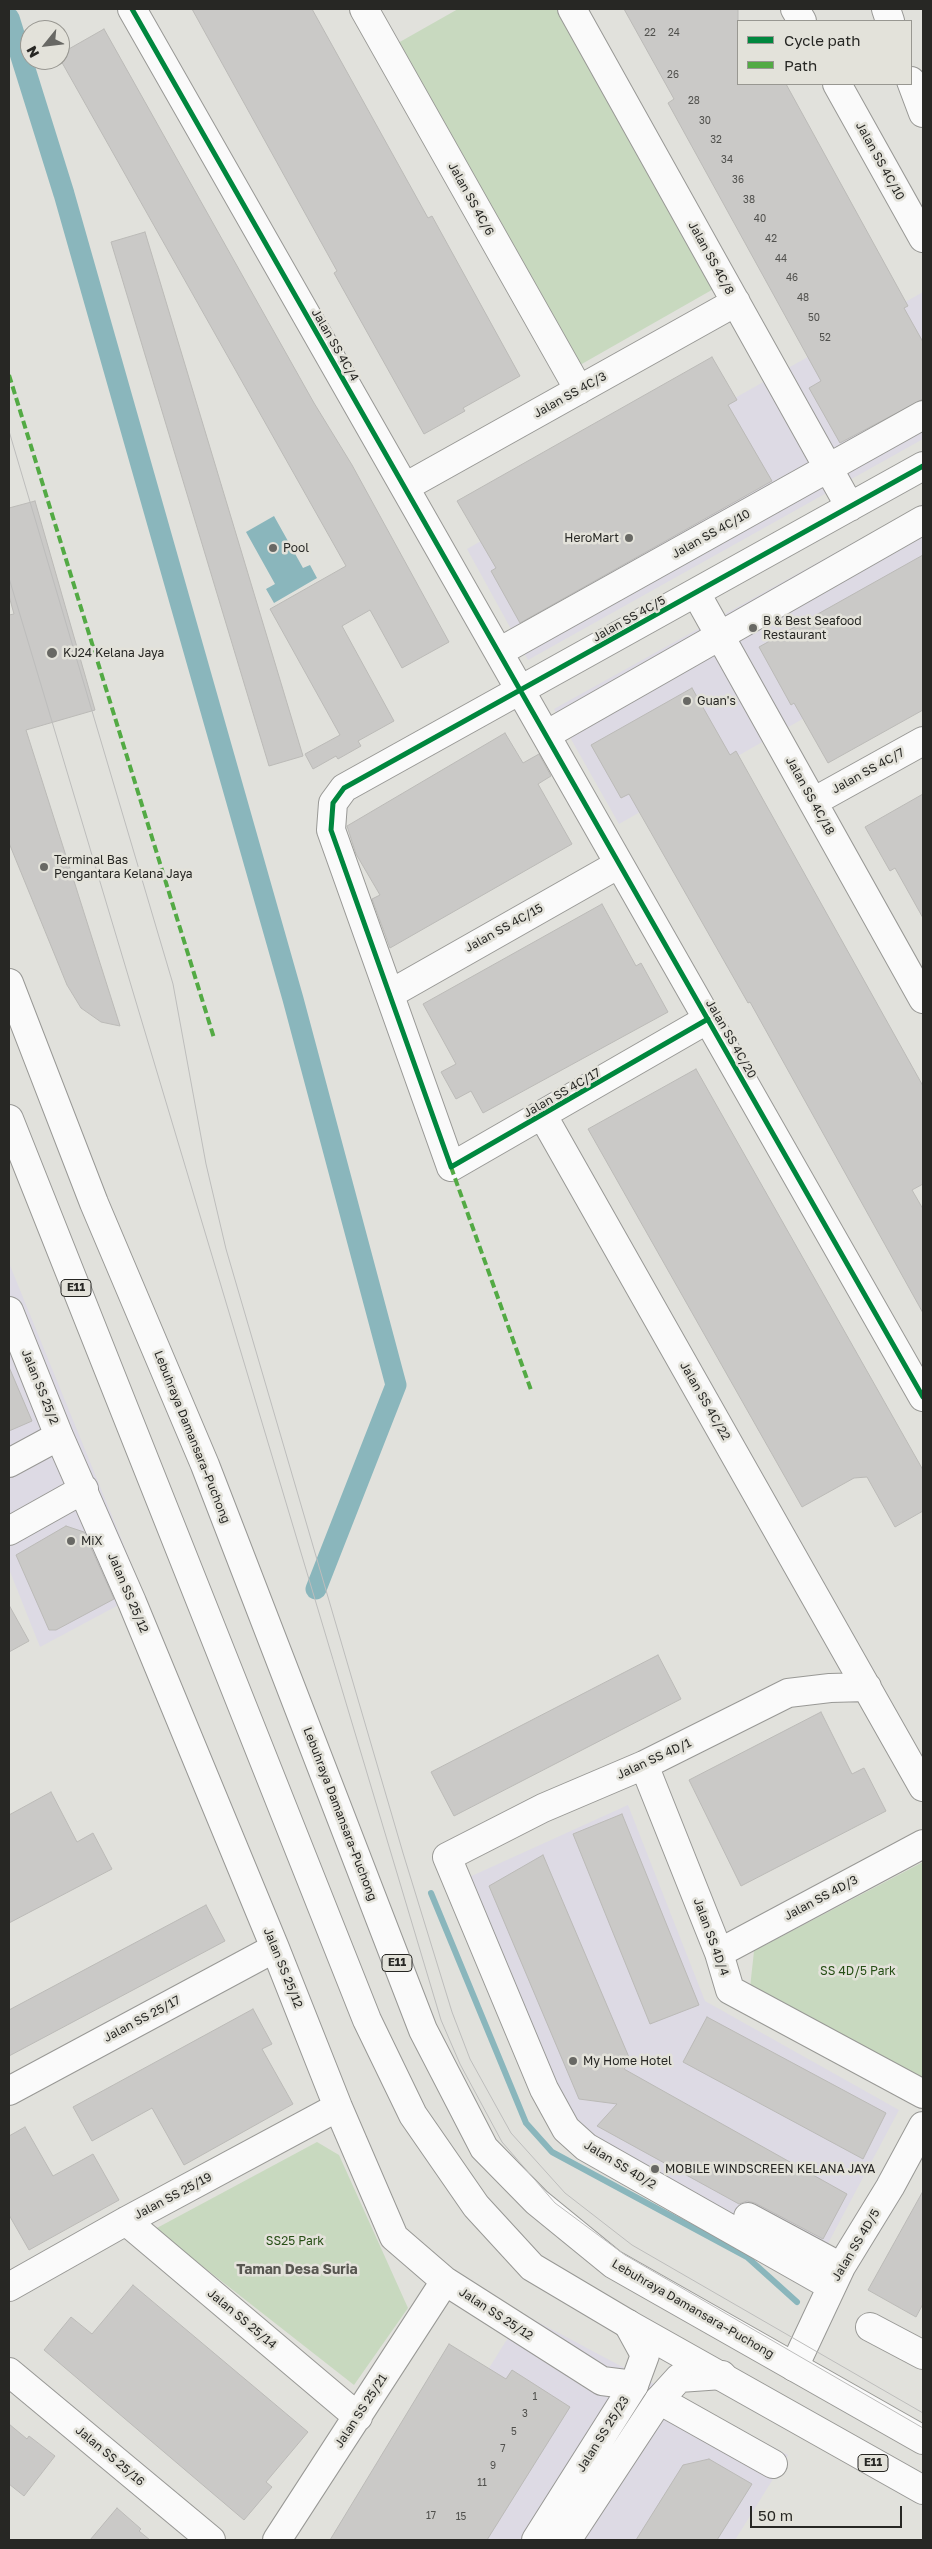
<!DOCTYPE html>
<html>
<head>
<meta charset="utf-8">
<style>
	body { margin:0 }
	#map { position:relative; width:932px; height:2549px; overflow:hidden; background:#e1e1dc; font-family:"Golos Text",sans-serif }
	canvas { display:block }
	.frame { position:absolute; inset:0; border:10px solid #272724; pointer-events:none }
	.legend { position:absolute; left:737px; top:20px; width:175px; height:65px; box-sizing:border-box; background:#e3e2da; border:1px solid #989791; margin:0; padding:6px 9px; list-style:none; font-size:15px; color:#272724 }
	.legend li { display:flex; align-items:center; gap:10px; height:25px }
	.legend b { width:25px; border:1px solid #989791 }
	.north { position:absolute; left:20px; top:20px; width:50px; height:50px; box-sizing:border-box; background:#e3e2da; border:1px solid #989791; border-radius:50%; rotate:241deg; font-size:14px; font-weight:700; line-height:20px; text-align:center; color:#272724 }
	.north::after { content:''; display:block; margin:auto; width:18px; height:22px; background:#686864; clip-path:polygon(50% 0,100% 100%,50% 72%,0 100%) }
	.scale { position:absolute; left:750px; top:2506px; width:152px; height:22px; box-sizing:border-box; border:2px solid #272724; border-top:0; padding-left:6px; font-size:15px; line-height:18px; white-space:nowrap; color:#272724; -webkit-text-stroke:4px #e3e2da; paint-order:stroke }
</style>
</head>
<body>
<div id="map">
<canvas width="932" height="2549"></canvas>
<div class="frame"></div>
<ul class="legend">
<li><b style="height:6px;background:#00873e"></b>Cycle path</li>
<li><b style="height:6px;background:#53aa44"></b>Path</li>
</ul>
<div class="north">N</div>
<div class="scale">50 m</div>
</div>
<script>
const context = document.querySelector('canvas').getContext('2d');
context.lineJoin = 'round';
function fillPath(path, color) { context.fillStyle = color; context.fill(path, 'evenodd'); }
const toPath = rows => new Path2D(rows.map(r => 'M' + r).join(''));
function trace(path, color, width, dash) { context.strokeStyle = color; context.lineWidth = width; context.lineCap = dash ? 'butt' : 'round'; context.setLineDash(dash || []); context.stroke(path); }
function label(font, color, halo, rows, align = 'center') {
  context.font = font + ' "Golos Text",sans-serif'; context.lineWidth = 5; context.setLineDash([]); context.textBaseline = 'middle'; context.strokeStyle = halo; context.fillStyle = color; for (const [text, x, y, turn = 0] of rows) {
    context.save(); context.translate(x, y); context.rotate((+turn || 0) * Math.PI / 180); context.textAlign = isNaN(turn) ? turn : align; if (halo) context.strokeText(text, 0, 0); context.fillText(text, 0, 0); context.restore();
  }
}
fillPath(toPath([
	[923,292,923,439,528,660,467,549],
	[923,504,923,650,619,824,554,709],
	[9,1263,143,1592,40,1647,9,1569],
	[628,1805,705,2001,899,2110,816,2266,579,2132,566,2119,465,1879],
	[523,2314,788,2455,735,2540,381,2540]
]), '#dddae4');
fillPath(toPath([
	[458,9,559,9,717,287,580,365,398,43],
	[923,1862,923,2076,921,2077,750,1988,754,1951],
	[317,2142,339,2155,408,2308,354,2385,155,2229]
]), '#c8d9bf');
fillPath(toPath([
	[274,516,303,568,310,565,317,578,274,603,266,589,275,584,246,532]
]), '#8ab6bc');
trace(toPath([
	[431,1893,526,2123,552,2152,747,2257,797,2302]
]), '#8ab6bc', 6);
trace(toPath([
	[9,18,64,194,293,999,396,1385,316,1589]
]), '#8ab6bc', 21);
const building = toPath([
	[192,9,312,9,428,218,432,216,520,376,463,408,465,411,424,434,334,273,337,271,192,9],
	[624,9,738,9,738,84,786,84,908,306,904,308,923,342,923,399,840,443,809,388,821,381,668,103,674,99,624,9],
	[104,29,314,403,352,465,449,642,402,668,370,610,342,626,394,721,358,741,361,746,338,759,336,756,313,769,305,754,340,735,270,609,346,566,60,59,60,54,104,29],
	[145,232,303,756,269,766,111,242,145,232],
	[712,357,737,400,728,405,772,481,520,623,491,571,496,568,457,501,712,357],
	[35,501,95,710,26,730,120,1026,101,1022,81,1008,67,985,9,843,9,615,14,614,9,596,9,508,35,501],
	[923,555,923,710,828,763,794,703,791,705,759,647,923,555],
	[692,688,730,755,736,751,923,1086,923,1184,912,1190,923,1209,923,1313,750,1002,748,1003,629,794,621,798,591,745,692,688],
	[505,733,523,763,539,754,551,776,538,784,572,844,390,948,372,899,380,895,356,854,347,826,505,733],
	[923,794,923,918,895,868,890,871,865,827,923,794],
	[602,904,636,966,641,963,668,1012,483,1113,471,1091,456,1099,441,1072,456,1064,423,1004,602,904],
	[696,1069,923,1470,923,1511,895,1527,867,1477,854,1478,802,1507,588,1129,696,1069],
	[9,1367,32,1421,9,1431,9,1367],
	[66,1526,84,1532,114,1599,56,1630,49,1630,16,1555,66,1526],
	[9,1605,29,1641,9,1652,9,1605],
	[658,1655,681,1699,454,1816,431,1772,658,1655],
	[821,1712,852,1774,864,1768,886,1811,741,1886,689,1780,821,1712],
	[51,1792,77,1842,93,1833,112,1869,9,1923,9,1815,51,1792],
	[622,1814,699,2005,650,2024,573,1834,622,1814],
	[543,1855,631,2062,624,2069,847,2194,823,2239,755,2203,747,2201,739,2204,597,2126,617,2104,579,2099,489,1886,543,1855],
	[206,1905,225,1941,9,2056,9,2010,206,1905],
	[253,2009,272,2044,262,2049,293,2104,184,2165,152,2108,92,2141,73,2107,253,2009],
	[707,2017,886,2113,863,2159,683,2062,707,2017],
	[25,2127,53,2176,93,2154,119,2200,29,2250,9,2215,9,2136,25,2127],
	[923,2191,923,2304,916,2317,868,2290,923,2191],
	[133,2285,308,2432,266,2482,272,2487,244,2520,44,2350,71,2317,92,2334,133,2285],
	[449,2344,506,2379,512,2370,570,2407,487,2540,330,2540,449,2344],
	[9,2424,27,2439,29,2436,55,2456,24,2496,9,2484,9,2424],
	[709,2459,752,2484,717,2540,636,2540,683,2465,709,2459],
	[117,2508,141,2529,139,2531,150,2540,90,2540,117,2508]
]);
fillPath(building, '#cac9c7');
trace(building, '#bbbab7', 1);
const minor = toPath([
	[132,9,923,1397],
	[364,9,579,390],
	[572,9,850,507],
	[795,9,802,21],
	[886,9,890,21],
	[911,81,923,113],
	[837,84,923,238],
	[405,487,736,302],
	[696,593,923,999],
	[499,652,923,415],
	[546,735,923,520],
	[813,802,923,741],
	[390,994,619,864],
	[708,1019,451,1167,331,830,333,803,344,788,923,466],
	[543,1116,923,1787],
	[9,1311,59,1436,132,1602,275,1948,338,2107,394,2237,445,2281,602,2381,634,2385],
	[9,1463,59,1436],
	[9,1531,84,1489],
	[644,1765,719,1953,730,1990,923,2094],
	[719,1953,923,1844],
	[9,2091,275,1948],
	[748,2217,841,2267],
	[126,2221,358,2417],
	[831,2286,586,2147,566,2129,544,2089,447,1857,543,1808,644,1765,788,1693,830,1688,867,1687],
	[9,2287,126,2221,338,2107],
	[870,2327,923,2355],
	[794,2367,841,2267,890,2187,923,2126],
	[9,2372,211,2540],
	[659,2400,773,2464],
	[277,2540,445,2281]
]);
const major = toPath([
	[536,2540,634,2385,645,2355,628,2324],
	[567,2540,659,2400,679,2378,722,2375]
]);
const highway = toPath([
	[9,983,94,1203,205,1465,423,2030,484,2148,537,2202,613,2264,923,2440],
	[9,1119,367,2020,413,2115,476,2206,532,2267,628,2324,923,2490]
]);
trace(minor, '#989895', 30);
trace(major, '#989895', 30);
trace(highway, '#989895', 30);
trace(minor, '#fafafa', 28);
trace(major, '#fafafa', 28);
trace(highway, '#fafafa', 28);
trace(toPath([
	[9,431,173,984,206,1164,226,1249,403,1853,452,2012,470,2059,511,2133,565,2193,632,2245,923,2413],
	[9,578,441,2020,460,2064,502,2142,555,2203,625,2255,923,2428]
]), '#bdbdbc', 1);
trace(toPath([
	[9,375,214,1038],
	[451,1167,531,1390]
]), '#53aa44', 4, [8, 4]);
trace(toPath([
	[132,9,923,1397],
	[708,1019,451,1167,331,830,333,803,344,788,923,466]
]), '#00873e', 5);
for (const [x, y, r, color] of [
	[629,538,5,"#686864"],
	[273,548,5,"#686864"],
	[753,628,5,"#686864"],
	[52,653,6,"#686864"],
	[687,701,5,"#686864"],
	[44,867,5,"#686864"],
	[71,1541,5,"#686864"],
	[573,2061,5,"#686864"],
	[655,2169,5,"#686864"]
]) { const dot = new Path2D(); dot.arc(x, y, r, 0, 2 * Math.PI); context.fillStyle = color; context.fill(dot); trace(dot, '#e3e2da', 2); }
label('10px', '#50504d', null, [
	["22",650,33],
	["24",674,33],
	["26",673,75],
	["28",694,101],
	["30",705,121],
	["32",716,140],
	["34",727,160],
	["36",738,180],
	["38",749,200],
	["40",760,219],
	["42",771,239],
	["44",781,259],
	["46",792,278],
	["48",803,298],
	["50",814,318],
	["52",825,338],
	["1",535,2397],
	["3",525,2414],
	["5",514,2432],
	["7",503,2449],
	["9",493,2466],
	["11",482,2483],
	["17",431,2516],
	["15",461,2517]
]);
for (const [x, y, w] of [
	[76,1288,30],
	[397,1963,30],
	[873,2463,30]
]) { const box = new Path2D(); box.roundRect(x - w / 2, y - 8.5, w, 17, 4); context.fillStyle = '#e3e2da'; context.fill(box); trace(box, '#272724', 1); }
label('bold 11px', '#272724', null, [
	["E11",76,1288],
	["E11",397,1963],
	["E11",873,2463]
]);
label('12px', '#272724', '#e3e2da', [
	["Jalan SS 4C/10",880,161,61],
	["Jalan SS 4C/6",471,199,61],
	["Jalan SS 4C/8",711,258,61],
	["Jalan SS 4C/4",335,345,60],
	["Jalan SS 4C/3",570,395,-29],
	["Jalan SS 4C/10",711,534,-29],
	["Jalan SS 4C/5",629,619,-29],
	["Jalan SS 4C/7",868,771,-29],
	["Jalan SS 4C/18",810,796,61],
	["Jalan SS 4C/15",504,928,-29],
	["Jalan SS 4C/20",731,1039,60],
	["Jalan SS 4C/17",562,1093,-30],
	["Jalan SS 25/2",40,1387,68],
	["Jalan SS 4C/22",705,1401,60],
	["Lebuhraya Damansara–Puchong",192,1437,68],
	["Jalan SS 25/12",128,1593,67],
	["Jalan SS 4D/1",654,1759,-25],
	["Lebuhraya Damansara–Puchong",340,1814,69],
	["Jalan SS 4D/3",821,1898,-28],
	["Jalan SS 4D/4",711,1937,70],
	["Jalan SS 25/12",283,1968,68],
	["Jalan SS 25/17",142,2019,-28],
	["Jalan SS 4D/2",620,2165,31],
	["Jalan SS 25/19",173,2196,-28],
	["Jalan SS 4D/5",856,2245,-59],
	["Lebuhraya Damansara–Puchong",693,2309,30],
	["Jalan SS 25/12",496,2314,33],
	["Jalan SS 25/14",242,2319,40],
	["Jalan SS 25/21",361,2411,-57],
	["Jalan SS 25/23",603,2434,-58],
	["Jalan SS 25/16",110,2456,40]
]);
label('12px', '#272724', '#e3e2da', [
	["HeroMart",619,538,"right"],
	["Pool",283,548],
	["B & Best Seafood",763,621],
	["Restaurant",763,635],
	["KJ24 Kelana Jaya",63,653],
	["Guan's",697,701],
	["Terminal Bas",54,860],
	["Pengantara Kelana Jaya",54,874],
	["MiX",81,1541],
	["My Home Hotel",583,2061],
	["MOBILE WINDSCREEN KELANA JAYA",665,2169]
], 'left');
label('12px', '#274f16', '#e3e2da', [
	["SS 4D/5 Park",858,1971],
	["SS25 Park",295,2241]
]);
label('bold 14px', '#585751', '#e3e2da', [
	["Taman Desa Suria",297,2270]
]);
</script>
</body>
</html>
